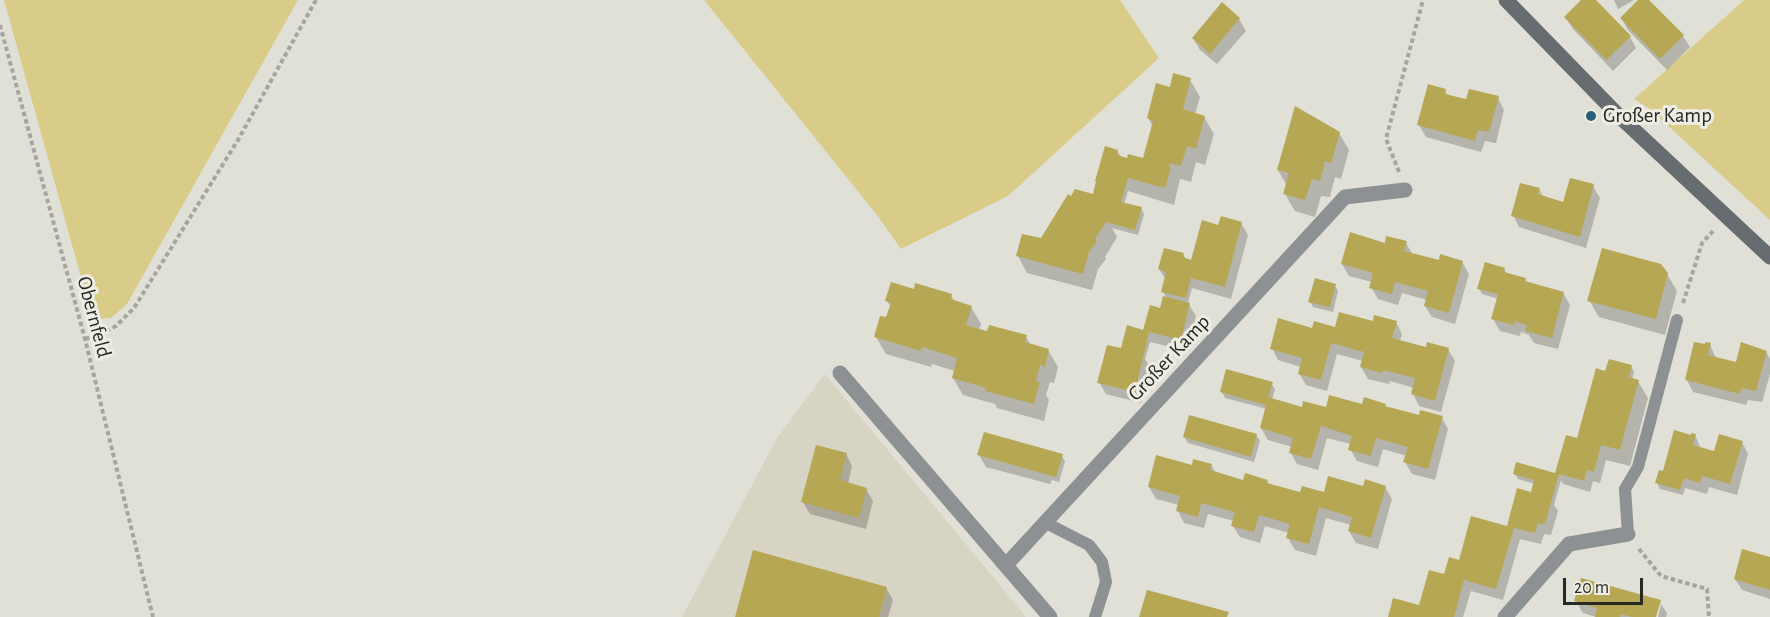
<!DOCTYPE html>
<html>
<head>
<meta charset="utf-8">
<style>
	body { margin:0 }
	#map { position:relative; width:1770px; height:617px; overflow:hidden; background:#e1e0d7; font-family:"Alegreya Sans",sans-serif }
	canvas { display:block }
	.scale { position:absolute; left:1563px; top:578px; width:80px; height:27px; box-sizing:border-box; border:3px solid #282824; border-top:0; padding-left:8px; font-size:18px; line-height:21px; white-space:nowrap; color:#282824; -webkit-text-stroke:4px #eeede4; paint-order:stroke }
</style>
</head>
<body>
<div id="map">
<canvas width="1770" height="617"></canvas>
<div class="scale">20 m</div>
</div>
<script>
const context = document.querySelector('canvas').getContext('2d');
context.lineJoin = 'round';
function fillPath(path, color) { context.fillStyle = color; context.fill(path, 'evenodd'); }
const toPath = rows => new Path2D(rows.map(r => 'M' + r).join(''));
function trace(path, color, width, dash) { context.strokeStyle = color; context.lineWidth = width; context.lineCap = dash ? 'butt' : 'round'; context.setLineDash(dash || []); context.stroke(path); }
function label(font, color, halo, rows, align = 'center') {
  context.font = font + ' "Alegreya Sans",sans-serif'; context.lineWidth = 6; context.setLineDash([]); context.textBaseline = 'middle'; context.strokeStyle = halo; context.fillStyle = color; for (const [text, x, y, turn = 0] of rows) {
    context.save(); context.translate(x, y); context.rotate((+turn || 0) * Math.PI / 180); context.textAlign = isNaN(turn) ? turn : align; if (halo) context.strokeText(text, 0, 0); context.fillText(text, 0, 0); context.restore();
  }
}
fillPath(toPath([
	[825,374,1026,617,682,617,777,438]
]), '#d7d4c4');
fillPath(toPath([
	[4,0,298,0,127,304,111,318,98,319,89,306],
	[704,0,1120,0,1159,58,1008,196,901,249,877,215],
	[1744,0,1770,0,1770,220,1651,110,1634,99]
]), '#d8cc88');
fillPath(toPath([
	[1584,0,1594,0,1630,37,1636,48,1613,71,1573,29,1566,18],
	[1614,0,1634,0,1618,9],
	[1640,0,1647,0,1683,36,1690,47,1667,70,1628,30,1622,19],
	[1239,19,1246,31,1217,64,1200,50,1193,38],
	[1190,80,1200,97,1195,114,1204,117,1214,134,1205,165,1196,162,1191,182,1180,179,1174,205,1128,191,1124,204,1141,208,1144,214,1138,235,1112,228,1117,237,1105,257,1106,259,1098,269,1092,290,1027,273,1018,256,1042,240,1076,201,1094,196,1117,151,1122,158,1144,160,1153,127,1148,118,1171,89],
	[1445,91,1448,96,1467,101,1498,98,1504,110,1496,143,1485,141,1481,152,1426,137,1419,125],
	[1339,133,1349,150,1341,179,1335,177,1330,197,1321,196,1315,217,1295,211,1285,194,1287,186,1278,170],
	[1593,186,1600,198,1586,248,1519,227,1513,215,1539,189,1544,198,1565,203],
	[1241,223,1248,235,1231,299,1192,288,1188,303,1196,316,1187,351,1150,342,1145,359,1150,367,1141,403,1106,394,1099,382,1122,350,1145,332,1167,298,1163,292,1166,280,1159,269,1183,254,1186,260,1192,261,1219,226],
	[1406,243,1413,255,1440,262,1462,262,1469,274,1455,324,1432,317,1425,306,1427,300,1402,293,1398,305,1378,299,1371,287,1372,282,1349,276,1342,264,1386,244],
	[1504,269,1507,274,1525,279,1527,283,1563,293,1570,305,1558,349,1534,343,1529,335,1521,332,1520,336,1500,331,1493,319,1499,299,1482,294,1479,288],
	[1667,274,1677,291,1665,335,1599,317,1589,300],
	[1335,286,1338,291,1333,312,1313,307,1310,301],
	[915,291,951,296,955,302,971,307,981,324,979,330,988,332,1026,337,1031,345,1048,350,1058,367,1054,383,1050,382,1046,395,1049,400,1044,421,997,408,995,404,963,395,953,378,955,371,932,364,931,367,886,354,876,337,887,319,891,307,887,301],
	[1396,322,1402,334,1400,341,1427,349,1448,349,1455,361,1441,412,1419,406,1413,394,1414,388,1390,381,1389,384,1368,379,1361,367,1363,361,1337,354,1327,391,1306,385,1299,373,1301,367,1278,360,1272,348,1313,330,1336,329,1374,323],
	[1710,345,1716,358,1737,363,1766,352,1770,359,1770,374,1762,402,1748,400,1746,405,1693,392,1687,380,1706,346],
	[1631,366,1634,372,1632,380,1638,381,1648,398,1630,466,1606,460,1600,483,1593,481,1590,492,1563,484,1561,480,1554,505,1558,511,1551,535,1544,534,1541,544,1520,539,1503,600,1471,591,1463,617,1389,617,1420,607,1445,576,1460,562,1508,528,1534,495,1535,484,1518,479,1515,474,1558,475,1580,440,1606,373],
	[1271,383,1275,389,1272,400,1303,409,1327,409,1385,405,1387,408,1420,417,1442,418,1448,429,1435,480,1412,474,1405,462,1407,456,1383,449,1378,467,1357,461,1350,449,1351,444,1327,438,1318,470,1297,464,1291,453,1292,447,1268,440,1261,428,1267,409,1225,398,1222,392],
	[1256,435,1260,441,1254,462,1188,443,1184,437],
	[1695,435,1701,449,1715,453,1742,442,1748,454,1737,495,1709,487,1707,494,1685,488,1683,495,1660,489,1657,483,1692,437],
	[846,454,852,466,848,484,866,489,873,501,866,529,810,514,803,502],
	[979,455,1062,456,1065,461,1059,482,1052,480,1050,484,986,467],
	[1211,465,1216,473,1244,481,1267,481,1269,485,1302,494,1325,494,1364,488,1385,487,1392,499,1378,549,1356,543,1349,531,1351,525,1326,518,1316,556,1295,550,1288,538,1289,533,1265,526,1260,543,1240,537,1233,526,1234,521,1208,514,1204,528,1184,523,1178,511,1179,505,1156,499,1149,487,1193,467],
	[1770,559,1770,599,1742,590,1735,579],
	[886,588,893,600,888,617,737,617],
	[1576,601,1660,601,1661,603,1659,602,1655,617,1596,617,1583,613],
	[1661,604,1667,613,1666,617,1658,617]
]), '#0003');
fillPath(toPath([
	[1581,0,1596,0,1631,36,1606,60,1564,17],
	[1638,0,1649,0,1684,35,1660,59,1620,18],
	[1222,2,1240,18,1210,54,1192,38],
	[1173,73,1191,78,1183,109,1205,116,1196,149,1187,146,1181,166,1170,163,1169,167,1171,167,1165,188,1128,178,1121,202,1142,207,1135,230,1106,222,1095,239,1097,241,1089,252,1083,274,1016,256,1022,234,1041,238,1068,194,1071,196,1075,189,1093,194,1096,181,1095,181,1105,146,1118,150,1117,155,1127,158,1128,154,1143,158,1153,121,1147,118,1156,83,1170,87],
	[1428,84,1446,89,1445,94,1466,99,1469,89,1499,96,1489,132,1478,130,1475,141,1417,125],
	[1295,106,1340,132,1331,163,1325,161,1320,181,1312,179,1305,200,1283,194,1289,173,1277,170],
	[1570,178,1594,184,1580,237,1511,216,1520,183,1540,188,1538,194,1563,202],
	[1221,216,1242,222,1225,287,1191,278,1186,298,1161,292,1166,272,1158,269,1164,248,1184,253,1183,257,1191,260,1202,220,1218,225],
	[1350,232,1385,243,1386,236,1407,241,1404,251,1439,260,1440,254,1463,261,1449,313,1424,306,1428,291,1395,282,1392,294,1369,288,1373,273,1341,264],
	[1602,248,1661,264,1668,273,1656,319,1587,301],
	[1485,262,1505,268,1504,272,1526,278,1525,281,1564,292,1552,338,1525,331,1527,325,1515,321,1514,325,1491,319,1498,294,1477,289],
	[1315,278,1336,284,1330,307,1308,302],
	[891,282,914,289,915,283,952,294,951,299,972,306,966,325,987,331,989,325,1027,335,1025,342,1049,349,1045,367,1040,365,1036,381,1040,382,1034,404,985,391,986,388,952,378,957,358,922,347,921,351,874,337,880,316,886,317,891,303,885,301],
	[1163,296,1190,303,1181,340,1149,332,1135,392,1097,383,1107,345,1121,348,1127,325,1143,330,1150,305,1160,308],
	[1339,312,1373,321,1374,315,1397,321,1392,338,1426,347,1427,342,1449,348,1435,401,1411,394,1415,378,1383,370,1382,373,1360,367,1364,352,1331,343,1321,380,1298,374,1302,358,1270,349,1278,318,1312,328,1314,321,1335,327],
	[1694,342,1705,344,1705,342,1711,343,1708,355,1736,362,1741,342,1767,351,1756,391,1741,388,1740,394,1685,380],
	[1609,359,1632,365,1629,377,1639,380,1620,450,1601,445,1594,472,1587,470,1584,481,1559,474,1545,524,1538,523,1535,533,1514,528,1496,589,1464,580,1454,617,1388,617,1393,598,1419,605,1429,570,1444,574,1449,557,1459,560,1471,516,1507,526,1517,488,1531,492,1534,480,1513,474,1516,462,1555,473,1566,435,1577,438,1596,368,1605,371],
	[1226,369,1273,382,1268,397,1302,407,1303,401,1326,407,1329,395,1362,404,1364,397,1386,404,1385,406,1419,415,1420,410,1443,416,1428,469,1403,462,1408,447,1376,438,1371,456,1348,450,1352,436,1321,426,1311,459,1289,453,1293,438,1260,428,1266,405,1220,392],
	[1189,415,1257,434,1251,457,1183,437],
	[1674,430,1691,435,1691,433,1696,434,1693,445,1714,451,1719,434,1743,441,1730,484,1702,476,1700,483,1684,478,1680,490,1655,483,1659,470,1663,471],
	[984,432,1063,454,1056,477,977,455],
	[816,445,847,453,840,480,867,488,859,518,801,502],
	[1156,455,1192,465,1193,459,1212,464,1210,470,1243,480,1245,473,1268,480,1267,483,1300,492,1302,486,1324,492,1328,476,1363,486,1365,479,1386,486,1371,538,1348,531,1352,517,1319,507,1309,544,1286,538,1290,524,1259,515,1254,532,1231,526,1235,512,1201,503,1198,517,1176,511,1180,496,1148,487],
	[1742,549,1770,557,1770,590,1734,579],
	[753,550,887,587,879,617,735,617],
	[1581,578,1661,600,1656,617,1632,617,1621,614,1620,617,1595,617,1597,608,1574,601],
	[1147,590,1229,612,1227,617,1139,617]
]), '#b6a754');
trace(toPath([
	[0,25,85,339,153,617],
	[1399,172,1386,139,1423,0],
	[1683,303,1702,243,1713,231],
	[85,339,97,336,116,326,134,308,238,140,316,0],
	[1639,549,1661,576,1707,589,1709,617]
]), '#a6a59e', 4, [4.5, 3]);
trace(toPath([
	[1046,523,1089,545,1102,562,1106,582,1095,617],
	[1628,534,1625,489,1638,467,1677,320]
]), '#8d9193', 12);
trace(toPath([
	[840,373,1050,617],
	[1006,565,1345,197,1405,190],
	[1505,617,1569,544,1628,534]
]), '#8d9193', 15);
trace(toPath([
	[1506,0,1618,115,1770,257]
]), '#666c6f', 15);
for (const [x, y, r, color] of [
	[1591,116,6,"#27627a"]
]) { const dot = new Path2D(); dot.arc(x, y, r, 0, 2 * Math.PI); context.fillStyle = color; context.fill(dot); trace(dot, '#eeede4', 2); }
label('21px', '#282824', '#eeede4', [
	["Großer Kamp",1603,116]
], 'left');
label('21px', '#282824', '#eeede4', [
	["Obernfeld",94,317,75],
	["Großer Kamp",1169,358,-47]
]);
</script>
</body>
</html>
